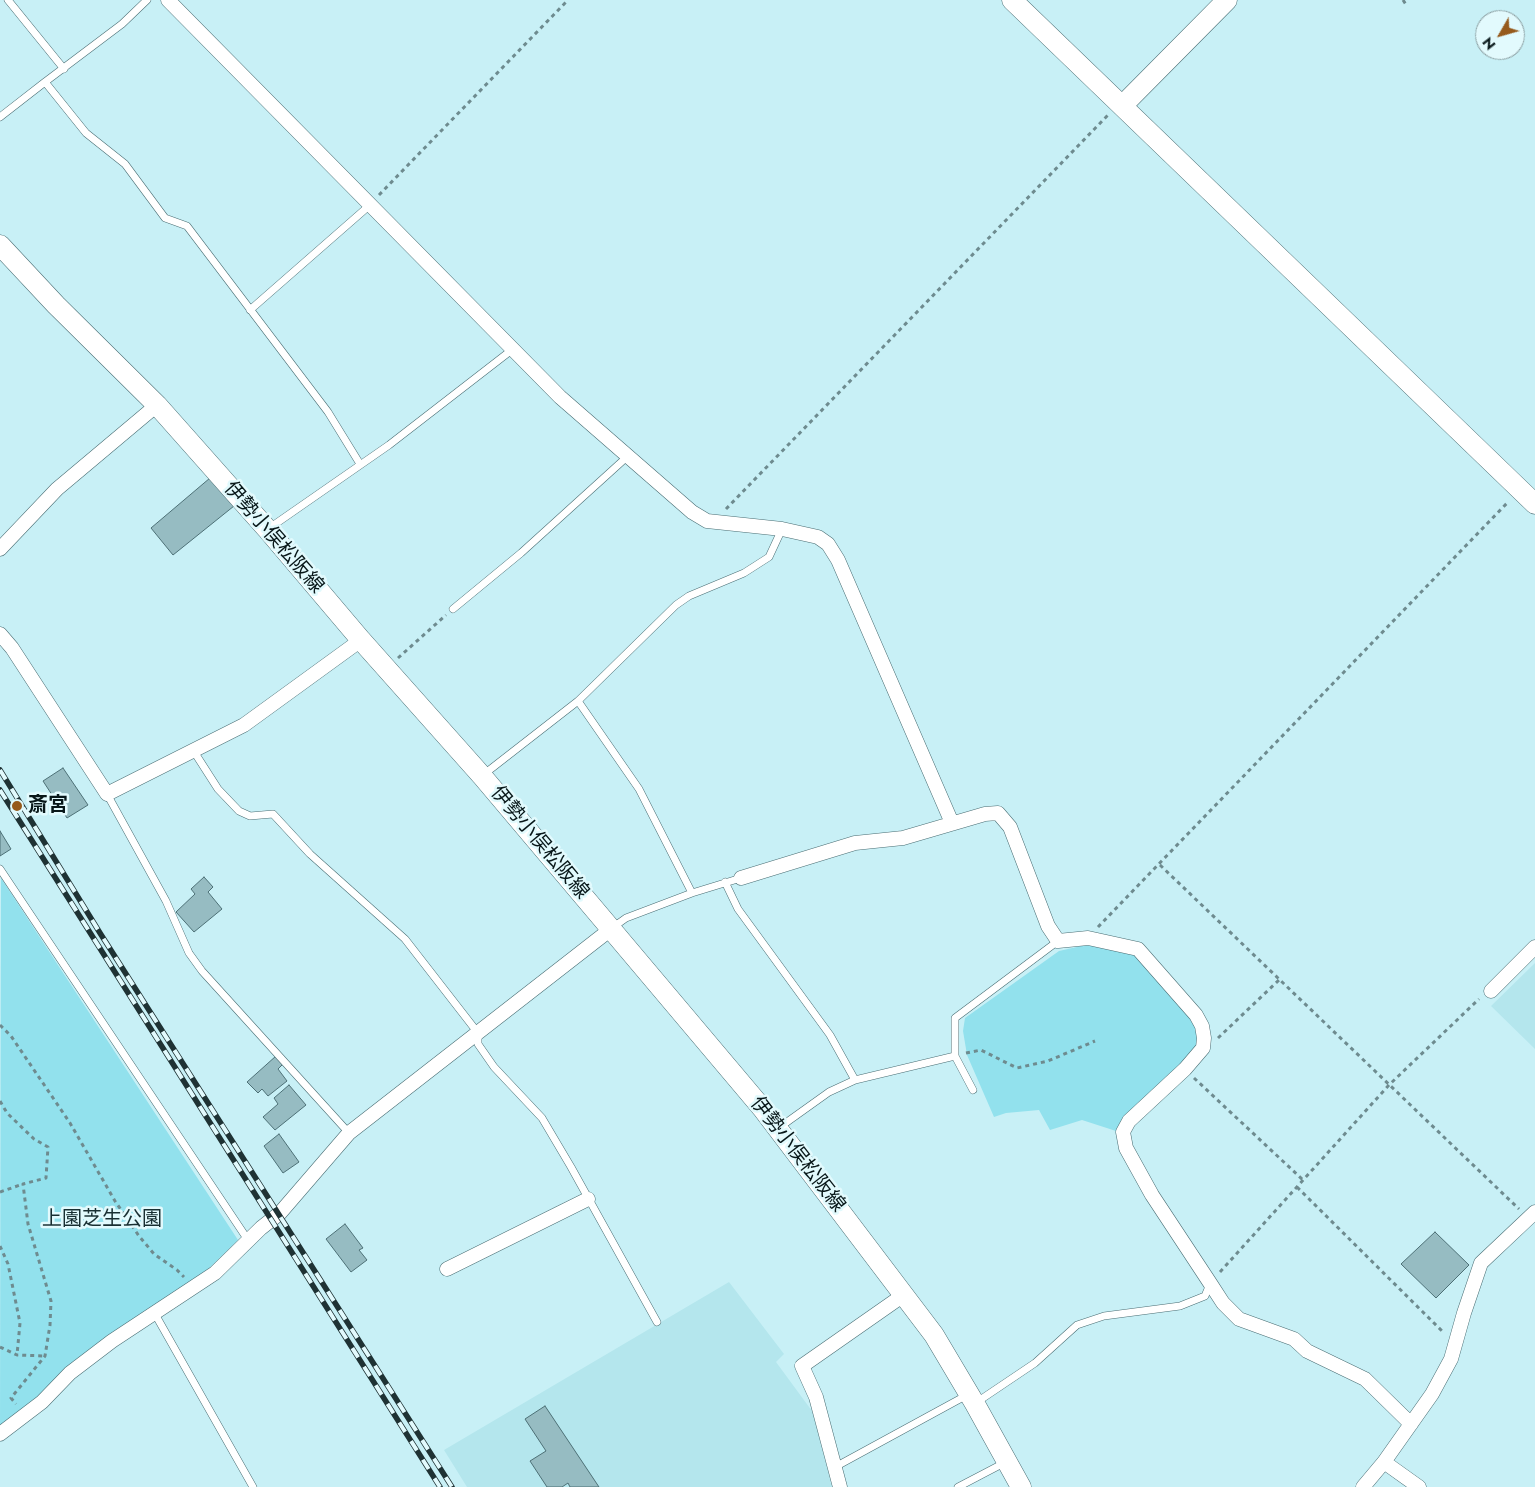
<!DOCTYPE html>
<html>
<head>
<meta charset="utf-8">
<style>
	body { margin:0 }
	#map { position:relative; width:1535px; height:1487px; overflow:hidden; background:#c8f0f6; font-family:Jost,sans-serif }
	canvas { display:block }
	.north { position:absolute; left:1475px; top:10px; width:50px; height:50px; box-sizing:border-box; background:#e2fafd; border:1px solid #8b9fa2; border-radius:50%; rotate:232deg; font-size:14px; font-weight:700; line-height:20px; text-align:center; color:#081719 }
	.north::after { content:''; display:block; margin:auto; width:18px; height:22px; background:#965a1c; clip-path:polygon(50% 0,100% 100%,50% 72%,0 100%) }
</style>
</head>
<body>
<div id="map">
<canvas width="1535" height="1487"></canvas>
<div class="north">N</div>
</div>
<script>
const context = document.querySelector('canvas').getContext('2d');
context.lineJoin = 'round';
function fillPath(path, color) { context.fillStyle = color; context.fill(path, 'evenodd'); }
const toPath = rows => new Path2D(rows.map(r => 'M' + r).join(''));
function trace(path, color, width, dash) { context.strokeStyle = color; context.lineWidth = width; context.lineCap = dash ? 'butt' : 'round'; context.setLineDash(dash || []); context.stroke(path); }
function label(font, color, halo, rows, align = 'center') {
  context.font = font + ' Jost,"Noto Sans JP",sans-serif'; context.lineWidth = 5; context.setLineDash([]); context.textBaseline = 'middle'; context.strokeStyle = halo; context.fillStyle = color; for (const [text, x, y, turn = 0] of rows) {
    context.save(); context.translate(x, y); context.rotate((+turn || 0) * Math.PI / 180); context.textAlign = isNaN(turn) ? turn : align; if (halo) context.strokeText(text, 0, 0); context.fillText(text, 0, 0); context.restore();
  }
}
fillPath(toPath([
	[1535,963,1535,1049,1491,1006],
	[729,1282,784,1354,776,1362,812,1411,832,1487,467,1487,444,1450]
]), '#b4e6ed');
fillPath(toPath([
	[1,878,238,1240,197,1280,0,1426],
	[1090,944,1137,954,1193,1019,1199,1035,1197,1050,1123,1117,1116,1131,1082,1120,1050,1130,1039,1110,1006,1113,994,1117,967,1055,963,1031,965,1018,1059,951]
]), '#92e1ed');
const building = toPath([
	[210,478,234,506,173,555,151,528,210,478],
	[63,768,88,805,67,818,43,781,63,768],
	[0,831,11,849,0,856,0,831],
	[204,877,213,887,208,892,222,909,194,932,176,912,195,894,191,889,204,877],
	[276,1056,284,1063,278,1069,287,1081,268,1096,262,1089,258,1093,247,1082,276,1056],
	[289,1085,306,1105,275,1130,263,1117,278,1104,274,1098,289,1085],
	[279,1134,299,1162,283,1173,264,1146,279,1134],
	[345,1224,363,1248,359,1250,367,1260,351,1272,326,1239,345,1224],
	[1435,1232,1469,1265,1436,1298,1401,1264,1435,1232],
	[545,1406,599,1487,570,1487,568,1483,562,1487,547,1487,530,1461,546,1451,525,1419,545,1406]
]);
fillPath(building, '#96bcc2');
trace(building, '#4d7076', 1);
const lane = toPath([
	[8,0,64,69],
	[147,0,122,24,45,82,86,133,125,164,165,218,187,226,328,412,360,464],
	[0,117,45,82],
	[250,310,370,205],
	[268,529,389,445,513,349],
	[453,609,521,553,628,456],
	[578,701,639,789,692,893],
	[193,750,218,789,239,811,250,816,273,814,310,854,405,939,478,1033,478,1044,494,1067,542,1118,571,1167,657,1322],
	[483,775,578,701,676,605,689,596,744,573,769,557,782,529],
	[107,794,166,901,189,953,202,971,349,1133],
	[0,869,248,1240],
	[725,882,738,909,830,1035,855,1080],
	[612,928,626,918,692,893,741,878],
	[973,1090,955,1056,955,1018,1058,941],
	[780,1127,829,1092,855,1080,955,1056],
	[155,1314,253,1487],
	[977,1402,1035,1363,1077,1325,1104,1316,1180,1306,1205,1296,1210,1284],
	[835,1467,969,1394],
	[958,1487,1004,1463]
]);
const street = toPath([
	[168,0,560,397,692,512,707,521,782,529,818,537,828,544,838,560,952,823],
	[0,549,57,489,157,405],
	[0,634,12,648,107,794,244,725,361,640],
	[741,878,855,843,903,838,985,814,998,813,1010,827,1048,926,1058,941,1088,938,1138,949,1196,1015,1202,1026,1204,1038,1203,1048,1185,1069,1129,1121,1123,1132,1126,1148,1152,1195,1210,1283,1223,1303,1239,1319,1294,1339,1307,1351,1365,1379,1411,1424],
	[1491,991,1535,947],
	[447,1269,588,1199],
	[0,1434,42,1402,70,1373,112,1341,215,1273,261,1228,280,1213,349,1133,611,929],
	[1384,1462,1419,1487],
	[840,1487,816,1397,802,1366,905,1294],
	[1363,1487,1384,1462,1432,1394,1451,1359,1464,1313,1481,1263,1535,1212]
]);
const secondary = toPath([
	[1012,0,1535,504],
	[1122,106,1227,0],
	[0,245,56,305,157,405,267,529,361,640,482,776,762,1108,934,1335,975,1404,1021,1487]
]);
trace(lane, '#496d73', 8);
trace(street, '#496d73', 15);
trace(secondary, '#496d73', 21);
trace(toPath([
	[1403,0,1407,6],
	[379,195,568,0],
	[726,509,1108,115],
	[398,658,446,615],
	[1160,865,1519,1209],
	[1098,927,1509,501],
	[0,1025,11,1036,70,1123,115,1201,139,1236,154,1254,177,1270,184,1277],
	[1218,1038,1279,980],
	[966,1053,981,1050,1017,1068,1048,1061,1095,1041],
	[1194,1078,1303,1180],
	[0,1101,7,1113,34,1139,48,1147,46,1178,23,1184,28,1224,51,1301,50,1325,45,1356,11,1398,16,1404],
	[1297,1187,1444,1333],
	[0,1192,23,1184],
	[0,1246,8,1264,20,1323,17,1355],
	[1220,1272,1389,1085,1479,999],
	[0,1347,17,1355,45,1356]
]), '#6e8b8f', 3, [4, 4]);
trace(lane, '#fff', 7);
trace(street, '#fff', 14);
trace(secondary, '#fff', 20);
const rail = toPath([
	[0,770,100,933,452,1487],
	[0,790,440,1487]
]);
trace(rail, '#1f3234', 5.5);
trace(rail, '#e2fafd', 4, [11]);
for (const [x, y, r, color] of [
	[17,806,6,"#965a1c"]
]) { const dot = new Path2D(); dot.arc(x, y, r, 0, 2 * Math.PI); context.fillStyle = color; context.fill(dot); trace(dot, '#e2fafd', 2); }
label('20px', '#081719', '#e2fafd', [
	["伊勢小俣松阪線",273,538,49],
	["伊勢小俣松阪線",539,843,50],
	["伊勢小俣松阪線",797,1155,52]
]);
label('bold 20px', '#081719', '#e2fafd', [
	["斎宮",28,806]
], 'left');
label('20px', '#182f32', '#e2fafd', [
	["上園芝生公園",102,1220]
]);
</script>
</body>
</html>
